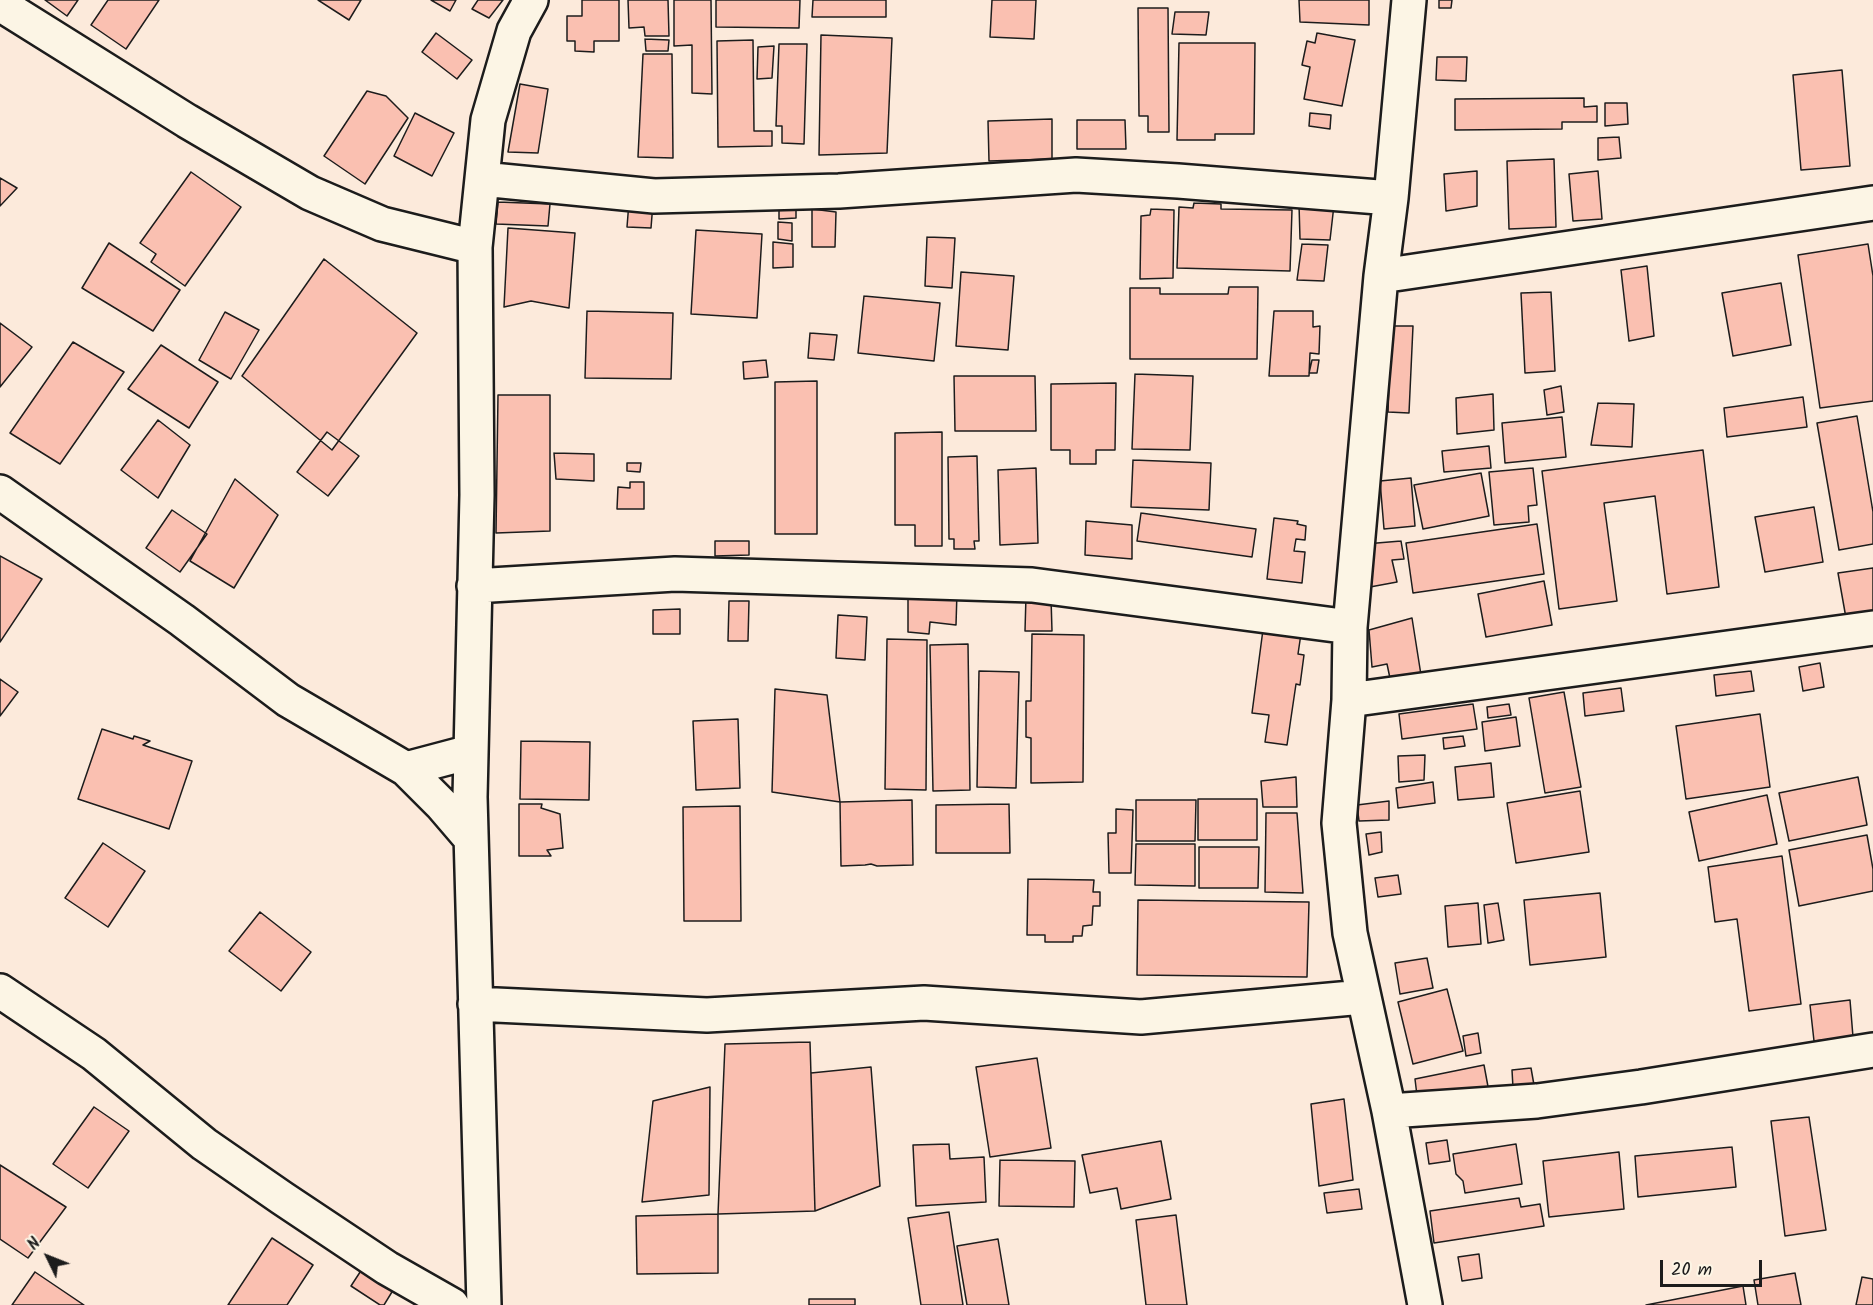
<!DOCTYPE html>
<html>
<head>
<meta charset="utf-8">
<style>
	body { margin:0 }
	#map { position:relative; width:1873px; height:1305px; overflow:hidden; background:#fceadb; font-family:Kalam,sans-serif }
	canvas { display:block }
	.north { position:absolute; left:18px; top:1227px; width:60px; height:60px; -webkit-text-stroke:4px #fcf5e5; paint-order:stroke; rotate:313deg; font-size:16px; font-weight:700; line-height:24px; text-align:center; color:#1c1c1c }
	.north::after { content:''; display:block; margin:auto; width:21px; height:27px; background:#1c1c1c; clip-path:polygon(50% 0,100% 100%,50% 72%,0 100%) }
	.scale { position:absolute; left:1660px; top:1260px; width:102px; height:27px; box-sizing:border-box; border:3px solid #1c1c1c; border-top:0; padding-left:8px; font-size:18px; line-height:21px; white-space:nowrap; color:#1c1c1c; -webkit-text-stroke:4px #fcf5e5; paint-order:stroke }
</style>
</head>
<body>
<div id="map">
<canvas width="1873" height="1305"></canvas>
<div class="north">N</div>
<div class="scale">20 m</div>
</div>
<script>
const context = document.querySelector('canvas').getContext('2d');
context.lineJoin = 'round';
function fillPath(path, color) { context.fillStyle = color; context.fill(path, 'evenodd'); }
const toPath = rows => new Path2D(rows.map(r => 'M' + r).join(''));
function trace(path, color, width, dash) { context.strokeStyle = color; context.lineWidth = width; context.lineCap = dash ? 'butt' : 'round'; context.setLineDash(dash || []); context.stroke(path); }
const building = toPath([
	[45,0,78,0,67,16,45,0],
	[108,0,159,0,126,49,91,25,108,0],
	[318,0,361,0,349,20,318,0],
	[431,0,456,0,450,11,431,0],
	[478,0,503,0,489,18,472,9,478,0],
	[582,0,619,0,619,41,594,41,594,52,575,51,575,41,567,41,567,16,582,16,582,0],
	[628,0,668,0,669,36,645,36,644,27,629,28,628,0],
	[674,0,711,0,712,94,692,93,692,45,674,46,674,0],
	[716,0,800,0,799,28,716,27,716,0],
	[813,0,886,0,886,17,812,17,813,0],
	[992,0,1036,0,1034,39,990,37,992,0],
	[1299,0,1369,0,1369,25,1300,22,1299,0],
	[1439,0,1452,0,1451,8,1439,8,1439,0],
	[1138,8,1168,8,1169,132,1148,132,1148,116,1139,116,1138,8],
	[1175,12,1209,12,1206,35,1172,34,1175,12],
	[436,33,472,60,457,79,422,52,436,33],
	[1317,33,1355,40,1342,106,1304,99,1310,67,1302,65,1307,41,1315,43,1317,33],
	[821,35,892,38,887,153,819,155,821,35],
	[645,39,669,40,668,51,646,51,645,39],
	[753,40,754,131,772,131,772,146,718,147,717,41,753,40],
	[1179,43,1255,43,1254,134,1215,134,1215,140,1177,140,1179,43],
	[779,44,807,44,804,144,782,143,782,126,776,126,779,44],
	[774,46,772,78,757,79,758,47,774,46],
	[643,54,672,54,673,158,638,157,643,54],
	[1437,57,1467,57,1466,81,1436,80,1437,57],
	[1842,70,1850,166,1801,170,1793,75,1842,70],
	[520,84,548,89,538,153,508,152,520,84],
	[367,91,386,96,408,118,365,184,324,156,367,91],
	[1584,98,1584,107,1597,106,1597,122,1562,122,1562,129,1455,130,1455,99,1584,98],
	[1605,103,1627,103,1628,124,1605,126,1605,103],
	[415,113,454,133,432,176,394,156,415,113],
	[1310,113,1331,115,1330,129,1309,126,1310,113],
	[1052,119,1052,159,989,161,988,121,1052,119],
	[1077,120,1125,120,1126,149,1077,149,1077,120],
	[1619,137,1621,158,1598,160,1598,138,1619,137],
	[1554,159,1556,227,1509,229,1507,161,1554,159],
	[1477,171,1477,206,1446,211,1444,174,1477,171],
	[1598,171,1602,219,1573,221,1569,174,1598,171],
	[191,172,241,207,185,286,151,262,156,254,140,243,191,172],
	[0,178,17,188,0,206,0,178],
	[779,196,796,196,796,218,779,219,779,196],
	[498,202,550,204,548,226,496,224,498,202],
	[629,202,653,203,651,228,627,227,629,202],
	[1194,203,1221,204,1221,209,1292,210,1290,271,1177,268,1179,207,1193,208,1194,203],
	[1299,204,1334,205,1330,240,1300,239,1299,204],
	[812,209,836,212,835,247,812,247,812,209],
	[1151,209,1174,210,1173,278,1140,279,1141,216,1150,215,1151,209],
	[778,222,792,223,792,241,778,239,778,222],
	[508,228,575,233,569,308,531,301,504,307,508,228],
	[696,230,762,234,757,318,691,314,696,230],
	[927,237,955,238,952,288,925,286,927,237],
	[773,242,793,244,793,267,773,268,773,242],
	[109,243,180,290,153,331,82,288,109,243],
	[1302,244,1328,245,1324,281,1297,280,1302,244],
	[1868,244,1873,276,1873,401,1820,408,1798,255,1868,244],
	[324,259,417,333,332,450,242,376,324,259],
	[1647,266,1654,336,1629,341,1621,270,1647,266],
	[961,272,1014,276,1008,350,956,346,961,272],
	[1781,283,1791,345,1733,356,1722,293,1781,283],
	[1229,287,1258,287,1257,359,1130,359,1130,288,1160,288,1160,294,1228,294,1229,287],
	[1551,292,1555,371,1525,373,1521,293,1551,292],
	[864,296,940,303,934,361,858,353,864,296],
	[587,311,673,313,671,379,585,378,587,311],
	[1274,311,1313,311,1313,327,1320,326,1319,354,1310,353,1309,376,1269,376,1274,311],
	[225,312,259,330,231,379,199,360,225,312],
	[0,323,32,347,0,387,0,323],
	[1391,326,1413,326,1409,413,1388,412,1391,326],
	[810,333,837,335,834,360,808,358,810,333],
	[73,342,124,372,60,464,10,433,73,342],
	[161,345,218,382,189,428,128,389,161,345],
	[766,360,768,377,744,379,743,362,766,360],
	[1312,360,1319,360,1317,373,1309,373,1312,360],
	[1135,374,1193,376,1190,450,1132,449,1135,374],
	[954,376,1035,376,1036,431,955,431,954,376],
	[817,381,817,534,775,534,775,382,817,381],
	[1116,383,1115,450,1096,450,1096,464,1070,464,1070,450,1051,450,1051,384,1116,383],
	[1561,386,1564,412,1547,415,1544,390,1561,386],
	[1493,394,1494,430,1457,434,1456,398,1493,394],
	[498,395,550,395,550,531,496,533,498,395],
	[1803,397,1807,427,1727,437,1724,408,1803,397],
	[1598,403,1634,404,1632,447,1591,445,1598,403],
	[1857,416,1873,512,1873,544,1839,550,1817,423,1857,416],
	[1562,417,1566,457,1505,463,1502,423,1562,417],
	[158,420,190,445,158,498,121,470,158,420],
	[327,432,359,456,328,496,297,472,327,432],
	[942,432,942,546,915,546,915,525,895,525,895,433,942,432],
	[1489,446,1491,468,1444,472,1442,451,1489,446],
	[1703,450,1719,587,1667,594,1655,496,1604,503,1617,601,1559,609,1542,471,1703,450],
	[554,453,594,454,594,481,556,479,554,453],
	[977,456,979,541,974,541,975,549,954,549,954,539,949,539,948,457,977,456],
	[1133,460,1211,463,1209,510,1131,507,1133,460],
	[627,463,641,463,640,472,627,471,627,463],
	[1036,468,1038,543,1000,545,998,470,1036,468],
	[1533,468,1537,505,1528,506,1529,522,1494,525,1489,472,1533,468],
	[1481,473,1489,516,1423,529,1414,485,1481,473],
	[1411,478,1415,526,1384,529,1380,481,1411,478],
	[235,479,278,515,234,588,190,561,235,479],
	[630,482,644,482,644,509,617,509,618,487,630,488,630,482],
	[1814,507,1823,562,1765,572,1755,517,1814,507],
	[172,510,207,534,180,572,146,548,172,510],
	[1141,513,1256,529,1252,557,1137,541,1141,513],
	[1274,518,1298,521,1297,524,1306,526,1305,540,1296,539,1294,551,1305,552,1302,583,1267,579,1274,518],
	[1086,521,1132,525,1132,559,1085,555,1086,521],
	[1537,524,1544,574,1413,593,1406,543,1537,524],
	[715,541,749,541,749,555,715,556,715,541],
	[1401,541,1404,559,1392,560,1397,582,1370,587,1365,544,1401,541],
	[0,556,42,579,0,642,0,556],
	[1873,568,1873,615,1846,618,1838,573,1873,568],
	[1544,581,1552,625,1486,637,1478,594,1544,581],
	[957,592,956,625,930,622,929,634,908,632,908,596,957,592],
	[1026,596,1051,598,1052,631,1025,631,1026,596],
	[729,601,749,601,748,641,728,641,729,601],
	[680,609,680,634,653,634,653,610,680,609],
	[838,615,867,617,865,660,836,658,838,615],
	[1412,618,1421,675,1391,683,1387,664,1372,667,1369,630,1412,618],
	[1264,622,1302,627,1298,654,1304,655,1300,685,1296,684,1287,745,1265,742,1269,715,1252,713,1264,622],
	[1032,634,1084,635,1083,782,1031,783,1031,738,1026,737,1026,701,1031,701,1032,634],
	[887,639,927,640,926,790,885,789,887,639],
	[968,644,970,790,933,791,930,645,968,644],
	[1820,663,1824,687,1803,691,1799,667,1820,663],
	[979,671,1019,672,1016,788,977,787,979,671],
	[1751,671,1754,691,1716,696,1714,675,1751,671],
	[0,679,18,692,0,716,0,679],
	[1621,688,1624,711,1585,716,1583,693,1621,688],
	[775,689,827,695,840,802,772,792,775,689],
	[1564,692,1581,787,1545,793,1529,698,1564,692],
	[1473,704,1477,729,1402,739,1399,714,1473,704],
	[1509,704,1511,715,1488,718,1487,707,1509,704],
	[1760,714,1770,787,1686,799,1676,726,1760,714],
	[1516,717,1520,746,1485,751,1482,722,1516,717],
	[738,719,740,788,696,790,693,721,738,719],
	[102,729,133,739,134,736,150,741,143,745,192,761,169,829,78,799,102,729],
	[1463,736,1465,746,1444,749,1443,738,1463,736],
	[521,741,590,742,589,800,520,799,521,741],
	[1425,755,1424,780,1399,782,1398,756,1425,755],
	[1491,763,1494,797,1458,800,1455,767,1491,763],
	[1296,777,1297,807,1263,807,1261,781,1296,777],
	[1858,777,1867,825,1789,841,1779,793,1858,777],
	[1433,782,1435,803,1398,808,1396,788,1433,782],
	[1580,791,1589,852,1516,863,1507,803,1580,791],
	[1767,795,1777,844,1699,861,1689,812,1767,795],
	[1198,799,1257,799,1257,840,1198,840,1198,799],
	[912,800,913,865,877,866,871,864,865,865,841,866,840,802,912,800],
	[1136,800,1196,800,1195,841,1136,841,1136,800],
	[1389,801,1389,820,1359,821,1357,805,1389,801],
	[519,804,542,804,541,808,560,814,563,848,547,850,551,856,519,856,519,804],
	[1009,804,1010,853,936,853,936,805,1009,804],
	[740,806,741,921,684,921,683,807,740,806],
	[1116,809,1133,810,1131,873,1109,873,1108,833,1116,833,1116,809],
	[1266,813,1297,813,1303,893,1265,892,1266,813],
	[1381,832,1382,852,1369,855,1366,834,1381,832],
	[1867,835,1873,869,1873,891,1799,906,1789,850,1867,835],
	[103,843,145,871,108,927,65,898,103,843],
	[1136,844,1195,844,1195,886,1135,885,1136,844],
	[1199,847,1259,847,1258,888,1199,888,1199,847],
	[1782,856,1801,1004,1749,1011,1737,919,1715,922,1708,867,1782,856],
	[1398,875,1401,894,1378,897,1375,878,1398,875],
	[1028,879,1094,880,1093,892,1100,892,1100,906,1093,906,1092,925,1083,926,1082,936,1073,936,1073,942,1045,942,1045,935,1027,935,1028,879],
	[1600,893,1606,957,1530,965,1524,900,1600,893],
	[1138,900,1309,902,1307,977,1137,975,1138,900],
	[1478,903,1481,944,1448,947,1445,906,1478,903],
	[1498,903,1504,940,1488,943,1484,905,1498,903],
	[260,912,311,952,281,991,229,951,260,912],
	[1427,958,1433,988,1400,994,1395,963,1427,958],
	[1447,989,1463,1051,1413,1064,1398,1002,1447,989],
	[1850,1000,1853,1037,1814,1041,1810,1005,1850,1000],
	[1478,1033,1481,1053,1466,1056,1463,1036,1478,1033],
	[810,1042,815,1211,718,1214,725,1044,810,1042],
	[1037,1058,1051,1148,990,1157,976,1067,1037,1058],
	[1484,1065,1489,1092,1418,1104,1415,1079,1484,1065],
	[871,1067,880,1186,815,1211,811,1073,871,1067],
	[1531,1068,1534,1085,1513,1088,1512,1070,1531,1068],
	[710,1087,709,1195,642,1202,653,1101,710,1087],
	[1344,1099,1353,1180,1319,1186,1311,1104,1344,1099],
	[94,1107,129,1131,88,1188,53,1164,94,1107],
	[1809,1117,1826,1230,1785,1236,1771,1121,1809,1117],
	[1447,1140,1450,1161,1429,1164,1426,1143,1447,1140],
	[1161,1141,1171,1199,1121,1209,1117,1188,1090,1193,1082,1155,1161,1141],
	[949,1144,950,1159,984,1157,986,1202,916,1206,913,1145,949,1144],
	[1516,1144,1522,1184,1465,1193,1463,1181,1456,1174,1453,1154,1516,1144],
	[1732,1147,1736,1187,1638,1197,1635,1156,1732,1147],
	[1619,1152,1624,1209,1549,1217,1543,1161,1619,1152],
	[1000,1160,1075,1161,1074,1207,999,1206,1000,1160],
	[0,1165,66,1207,28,1258,0,1239,0,1165],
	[1359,1189,1362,1209,1327,1213,1324,1193,1359,1189],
	[1519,1198,1521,1207,1540,1204,1544,1226,1434,1243,1430,1211,1519,1198],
	[949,1212,963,1305,921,1305,908,1218,949,1212],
	[718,1214,718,1273,637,1274,636,1216,718,1214],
	[1176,1215,1187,1305,1146,1305,1136,1220,1176,1215],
	[272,1238,313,1265,287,1305,228,1305,272,1238],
	[998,1239,1009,1305,967,1305,957,1246,998,1239],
	[1479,1254,1482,1278,1462,1281,1458,1257,1479,1254],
	[364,1266,395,1287,384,1305,380,1305,351,1286,364,1266],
	[35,1272,84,1305,12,1305,35,1272],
	[1795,1273,1801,1305,1758,1305,1754,1280,1795,1273],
	[1862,1277,1873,1279,1873,1305,1856,1305,1862,1277],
	[1743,1286,1746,1305,1646,1305,1743,1286],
	[809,1299,855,1299,855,1305,809,1305,809,1299]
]);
fillPath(building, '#fac0b1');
trace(building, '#1c1c1c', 1.5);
const minor = toPath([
	[1409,0,1391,198,1381,276,1350,627,1349,700,1339,823,1350,933,1389,1111,1425,1305],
	[0,4,187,121,310,193,382,224,475,247],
	[482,179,654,196,839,191,1076,175,1178,181,1391,198],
	[1381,276,1873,203],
	[0,492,182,620,288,700,406,769,441,804,471,839],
	[474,586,675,574,1032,585,1350,627],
	[1349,700,1873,628],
	[406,769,470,752],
	[0,991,94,1054,204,1144,282,1198,387,1268,452,1305],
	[475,1004,707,1015,924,1003,1141,1017,1363,997],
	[1389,1111,1537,1101,1641,1087,1873,1050],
	[484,1305,470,797,477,495,475,247,488,120,514,31,531,0]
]);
trace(minor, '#1c1c1c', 38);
trace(minor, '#fcf5e5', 33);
</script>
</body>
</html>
